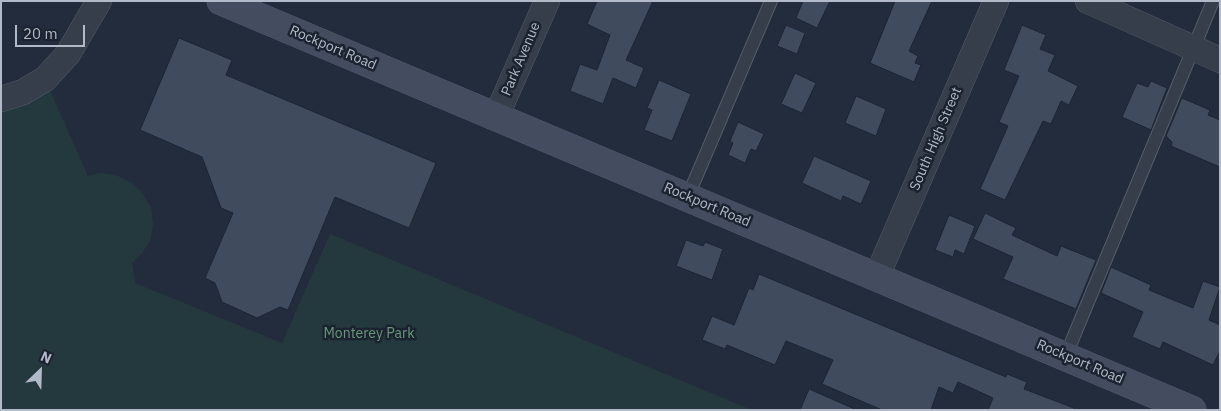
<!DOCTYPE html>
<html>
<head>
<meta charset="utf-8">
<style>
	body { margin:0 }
	#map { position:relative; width:1221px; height:411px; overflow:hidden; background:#222c3c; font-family:"IBM Plex Sans",sans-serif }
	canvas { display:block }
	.frame { position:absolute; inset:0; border:2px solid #b2b9c8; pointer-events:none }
	.north { position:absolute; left:15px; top:346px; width:50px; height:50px; -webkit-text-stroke:4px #1b2331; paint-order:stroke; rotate:24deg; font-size:14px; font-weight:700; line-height:20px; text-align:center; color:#b2b9c8 }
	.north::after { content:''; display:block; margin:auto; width:18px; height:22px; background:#b2b9c8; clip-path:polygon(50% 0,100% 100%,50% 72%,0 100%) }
	.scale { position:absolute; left:15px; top:25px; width:70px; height:22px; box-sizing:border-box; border:2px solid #b2b9c8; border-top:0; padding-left:6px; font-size:15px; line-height:18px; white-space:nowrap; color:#b2b9c8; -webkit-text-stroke:4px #1b2331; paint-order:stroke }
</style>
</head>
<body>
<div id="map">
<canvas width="1221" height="411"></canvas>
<div class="frame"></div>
<div class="north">N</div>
<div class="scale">20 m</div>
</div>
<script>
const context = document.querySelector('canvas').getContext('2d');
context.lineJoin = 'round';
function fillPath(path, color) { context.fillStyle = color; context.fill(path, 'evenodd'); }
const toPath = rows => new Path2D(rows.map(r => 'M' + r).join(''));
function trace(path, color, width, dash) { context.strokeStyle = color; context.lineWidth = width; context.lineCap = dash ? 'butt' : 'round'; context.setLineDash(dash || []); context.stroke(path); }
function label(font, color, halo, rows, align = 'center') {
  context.font = font + ' "IBM Plex Sans",sans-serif'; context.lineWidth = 5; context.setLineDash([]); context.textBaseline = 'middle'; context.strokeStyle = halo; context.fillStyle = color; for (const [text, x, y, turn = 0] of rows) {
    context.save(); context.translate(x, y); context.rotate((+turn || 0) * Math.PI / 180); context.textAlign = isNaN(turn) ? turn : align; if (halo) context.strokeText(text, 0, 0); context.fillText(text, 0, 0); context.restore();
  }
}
fillPath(toPath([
	[45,79,88,176,101,173,118,176,132,183,143,194,151,207,153,223,151,239,143,252,132,263,135,283,282,343,330,234,752,410,1,410,1,99]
]), '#24393d');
const building = toPath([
	[597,1,653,1,626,60,644,68,636,88,613,78,603,104,570,91,580,64,597,70,610,35,587,24,597,1],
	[803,1,830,1,817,28,796,18,803,1],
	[895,1,932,1,909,51,918,56,915,63,921,65,914,82,870,63,895,1],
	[786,25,805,33,797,54,777,46,786,25],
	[1022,25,1046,35,1040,49,1055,55,1048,71,1078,86,1069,105,1061,101,1051,124,1043,121,1005,200,980,189,1008,126,999,122,1019,76,1004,70,1022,25],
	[179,38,232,60,226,75,436,163,409,228,335,197,288,310,280,307,257,318,222,302,215,283,205,278,233,213,221,208,202,157,140,130,179,38],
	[795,73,816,83,802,113,781,104,795,73],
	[659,80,691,94,672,141,644,130,652,110,647,108,659,80],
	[1151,81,1167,88,1151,130,1122,117,1137,83,1148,87,1151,81],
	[856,96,886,109,876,136,845,123,856,96],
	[1182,98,1210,110,1208,115,1220,120,1220,167,1171,146,1172,142,1166,136,1182,98],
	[738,122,764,134,756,151,751,149,745,163,728,155,733,143,730,141,738,122],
	[814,156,871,181,861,204,843,196,841,201,802,183,814,156],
	[985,213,1016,228,1012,235,1057,256,1061,246,1096,260,1076,309,1003,279,1013,257,973,239,985,213],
	[949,215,975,226,964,254,955,250,953,257,935,250,949,215],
	[686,240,703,246,705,242,723,249,712,280,676,266,686,240],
	[1111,267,1151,285,1149,290,1193,308,1203,281,1220,287,1209,320,1220,325,1220,351,1213,365,1163,342,1160,349,1132,337,1143,312,1101,293,1111,267],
	[759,274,1006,377,1007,374,1027,382,1024,389,1074,408,1073,410,988,410,993,398,958,382,953,393,939,387,931,410,882,410,822,384,833,360,786,341,775,365,727,345,725,349,702,340,712,316,734,325,749,288,753,290,759,274],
	[809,389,857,410,800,410,809,389]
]);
fillPath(building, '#414b5e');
trace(building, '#1d2533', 1);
const lane = toPath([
	[688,196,771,1],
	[1066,355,1213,1]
]);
const street = toPath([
	[1088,1,1220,60],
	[1,99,23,92,45,79,68,54,99,1],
	[496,117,547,1],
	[877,276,996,1]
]);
const secondary = toPath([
	[221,1,1192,410]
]);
trace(lane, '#545c6a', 14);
trace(street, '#545c6a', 26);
trace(secondary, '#545c6a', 29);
trace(lane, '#363e4c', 12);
trace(street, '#363e4c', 25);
trace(secondary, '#444c5f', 28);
label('14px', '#b2b9c8', '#1b2331', [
	["Rockport Road",333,48,23],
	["Park Avenue",521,59,-67],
	["South High Street",936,139,-67],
	["Rockport Road",707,205,23],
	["Rockport Road",1080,362,23]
]);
label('14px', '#689977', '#1b2331', [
	["Monterey Park",369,334]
]);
</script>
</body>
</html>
